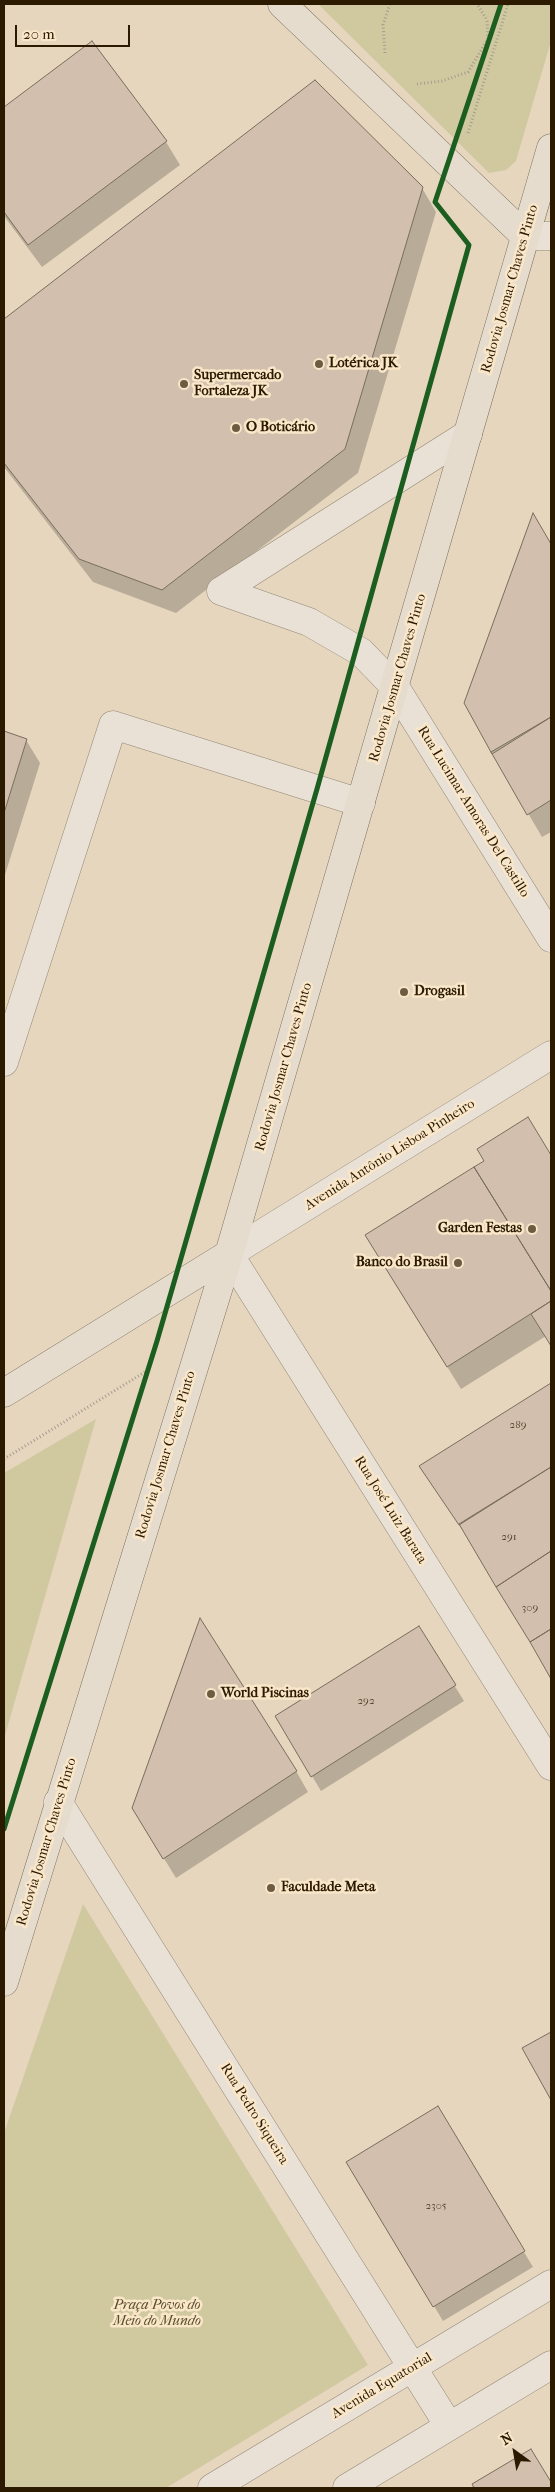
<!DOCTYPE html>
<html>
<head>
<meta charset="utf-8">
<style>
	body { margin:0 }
	#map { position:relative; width:555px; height:2492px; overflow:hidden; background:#e6d6be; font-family:"IM FELL French Canon",serif }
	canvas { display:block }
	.frame { position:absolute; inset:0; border:5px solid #2c1a00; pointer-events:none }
	.north { position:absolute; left:490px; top:2427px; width:50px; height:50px; -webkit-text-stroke:4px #fae7c9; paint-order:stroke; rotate:328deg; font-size:14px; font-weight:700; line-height:20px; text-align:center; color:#2c1a00 }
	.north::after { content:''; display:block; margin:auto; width:18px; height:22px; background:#2c1a00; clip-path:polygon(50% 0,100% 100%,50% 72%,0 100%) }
	.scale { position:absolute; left:15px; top:25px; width:115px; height:22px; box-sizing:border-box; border:2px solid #2c1a00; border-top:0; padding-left:6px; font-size:15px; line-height:18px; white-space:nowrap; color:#2c1a00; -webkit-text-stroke:4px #fae7c9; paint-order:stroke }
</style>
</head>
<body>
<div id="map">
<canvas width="555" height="2492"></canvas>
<div class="frame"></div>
<div class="north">N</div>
<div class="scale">20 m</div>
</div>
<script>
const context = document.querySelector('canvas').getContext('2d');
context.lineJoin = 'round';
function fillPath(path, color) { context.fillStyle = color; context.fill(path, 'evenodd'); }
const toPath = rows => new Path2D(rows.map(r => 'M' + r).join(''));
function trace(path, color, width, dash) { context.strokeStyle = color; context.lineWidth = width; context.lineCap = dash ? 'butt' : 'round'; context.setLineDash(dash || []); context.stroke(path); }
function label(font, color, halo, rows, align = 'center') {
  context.font = font + ' "IM FELL French Canon",serif'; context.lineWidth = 5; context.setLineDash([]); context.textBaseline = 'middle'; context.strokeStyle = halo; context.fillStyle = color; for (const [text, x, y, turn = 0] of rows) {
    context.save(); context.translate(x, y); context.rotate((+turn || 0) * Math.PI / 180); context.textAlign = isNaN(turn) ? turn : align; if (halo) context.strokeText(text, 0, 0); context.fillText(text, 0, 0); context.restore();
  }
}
fillPath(toPath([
	[318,4,551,4,551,41,516,161,506,170,489,173],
	[96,1419,4,1739,4,1473],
	[83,1904,368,2365,166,2488,4,2488,4,2133]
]), '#d0c9a0');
fillPath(toPath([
	[92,43,166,142,180,165,42,267,4,216,4,108],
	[315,82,422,188,436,212,358,473,176,613,93,582,4,467,4,321],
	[533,516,551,547,551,832,542,837,492,752],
	[4,733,26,740,40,763,4,878],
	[527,1119,551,1158,551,1345,546,1336,461,1389,380,1259,485,1162],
	[551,1385,551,1675,469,1540,421,1466],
	[419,1628,464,1701,321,1791,276,1716],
	[296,1771,308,1792,176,1878,146,1829],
	[551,2033,551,2097,524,2049],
	[357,2177,524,2252,533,2267,443,2321],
	[531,2450,551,2488,475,2488,473,2485]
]), '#0003');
const building = toPath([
	[92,41,167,141,28,245,4,212,4,107,92,41],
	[315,80,423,187,345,449,162,590,79,559,4,463,4,319,315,80],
	[533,513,551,544,551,717,492,754,464,703,533,513],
	[551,717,551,800,527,815,491,752,551,717],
	[4,731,27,739,4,813,4,731],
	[528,1117,551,1155,551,1291,474,1167,484,1161,477,1149,528,1117],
	[474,1167,551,1291,551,1301,447,1367,365,1235,474,1167],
	[551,1301,551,1346,531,1314,551,1301],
	[551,1383,551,1467,459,1525,419,1466,551,1383],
	[551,1467,551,1551,496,1587,459,1524,551,1467],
	[551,1551,551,1629,530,1642,496,1587,551,1551],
	[200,1618,297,1771,163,1859,132,1808,200,1618],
	[419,1626,456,1685,311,1777,275,1716,419,1626],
	[551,1629,551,1679,530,1642,551,1629],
	[551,2032,551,2100,522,2048,551,2032],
	[438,2106,525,2251,433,2307,346,2162,438,2106],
	[531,2449,551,2482,551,2488,474,2488,472,2484,531,2449]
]);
fillPath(building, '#d2bfae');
trace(building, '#786d5d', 1);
const minor = toPath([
	[525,236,551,236],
	[221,591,309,622,361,652,395,687,551,938],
	[221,591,468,434],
	[551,1055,229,1254,551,1766],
	[4,1062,113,725,361,803],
	[58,1802,449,2426],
	[212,2488,551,2284],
	[347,2488,551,2365]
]);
const major = toPath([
	[282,4,525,236],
	[4,1393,229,1254],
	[4,1982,229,1254,551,148]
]);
trace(minor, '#928776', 29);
trace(major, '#786d5d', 29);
trace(toPath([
	[385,53,383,25,390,4],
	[417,84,442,81,468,72,488,39,487,20,477,4],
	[468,133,508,4],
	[4,1459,148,1370]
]), '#a59c90', 3, [1, 2.5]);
trace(minor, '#e9e1d5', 28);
trace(major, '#e6dccd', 28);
trace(toPath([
	[4,1829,157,1341,317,789,469,245,435,202,501,4]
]), '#1b5e20', 5);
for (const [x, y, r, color] of [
	[319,364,5,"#6d5c42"],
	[184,384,5,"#6d5c42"],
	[236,428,5,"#6d5c42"],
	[404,992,5,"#6d5c42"],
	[532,1229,5,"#6d5c42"],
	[458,1263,5,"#6d5c42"],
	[211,1694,5,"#6d5c42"],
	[271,1888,5,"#6d5c42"]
]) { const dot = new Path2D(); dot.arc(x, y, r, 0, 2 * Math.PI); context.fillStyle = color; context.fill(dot); trace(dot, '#fae7c9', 2); }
label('11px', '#57452d', null, [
	["289",518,1425],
	["291",509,1537],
	["309",530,1608],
	["292",366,1701],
	["2305",436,2206]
]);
label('14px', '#2c1a00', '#fae7c9', [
	["Rodovia Josmar Chaves Pinto",510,289,-74],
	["Rodovia Josmar Chaves Pinto",398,678,-74],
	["Rua Lucimar Amoras Del Castillo",473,812,58],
	["Rodovia Josmar Chaves Pinto",284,1067,-74],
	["Avenida Antônio Lisboa Pinheiro",390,1155,-32],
	["Rodovia Josmar Chaves Pinto",166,1455,-73],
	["Rua José Luiz Barata",390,1510,58],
	["Rodovia Josmar Chaves Pinto",47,1842,-73],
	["Rua Pedro Siqueira",254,2114,58],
	["Avenida Equatorial",382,2386,-31]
]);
label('bold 14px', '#2c1a00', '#fae7c9', [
	["Lotérica JK",329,364],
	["Supermercado",194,376],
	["Fortaleza JK",194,392],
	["O Boticário",246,428],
	["Drogasil",414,992],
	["Garden Festas",522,1229,"right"],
	["Banco do Brasil",448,1263,"right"],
	["World Piscinas",221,1694],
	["Faculdade Meta",281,1888]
], 'left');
label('italic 14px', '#584c29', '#fae7c9', [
	["Praça Povos do",157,2306],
	["Meio do Mundo",157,2322]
]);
</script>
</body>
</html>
